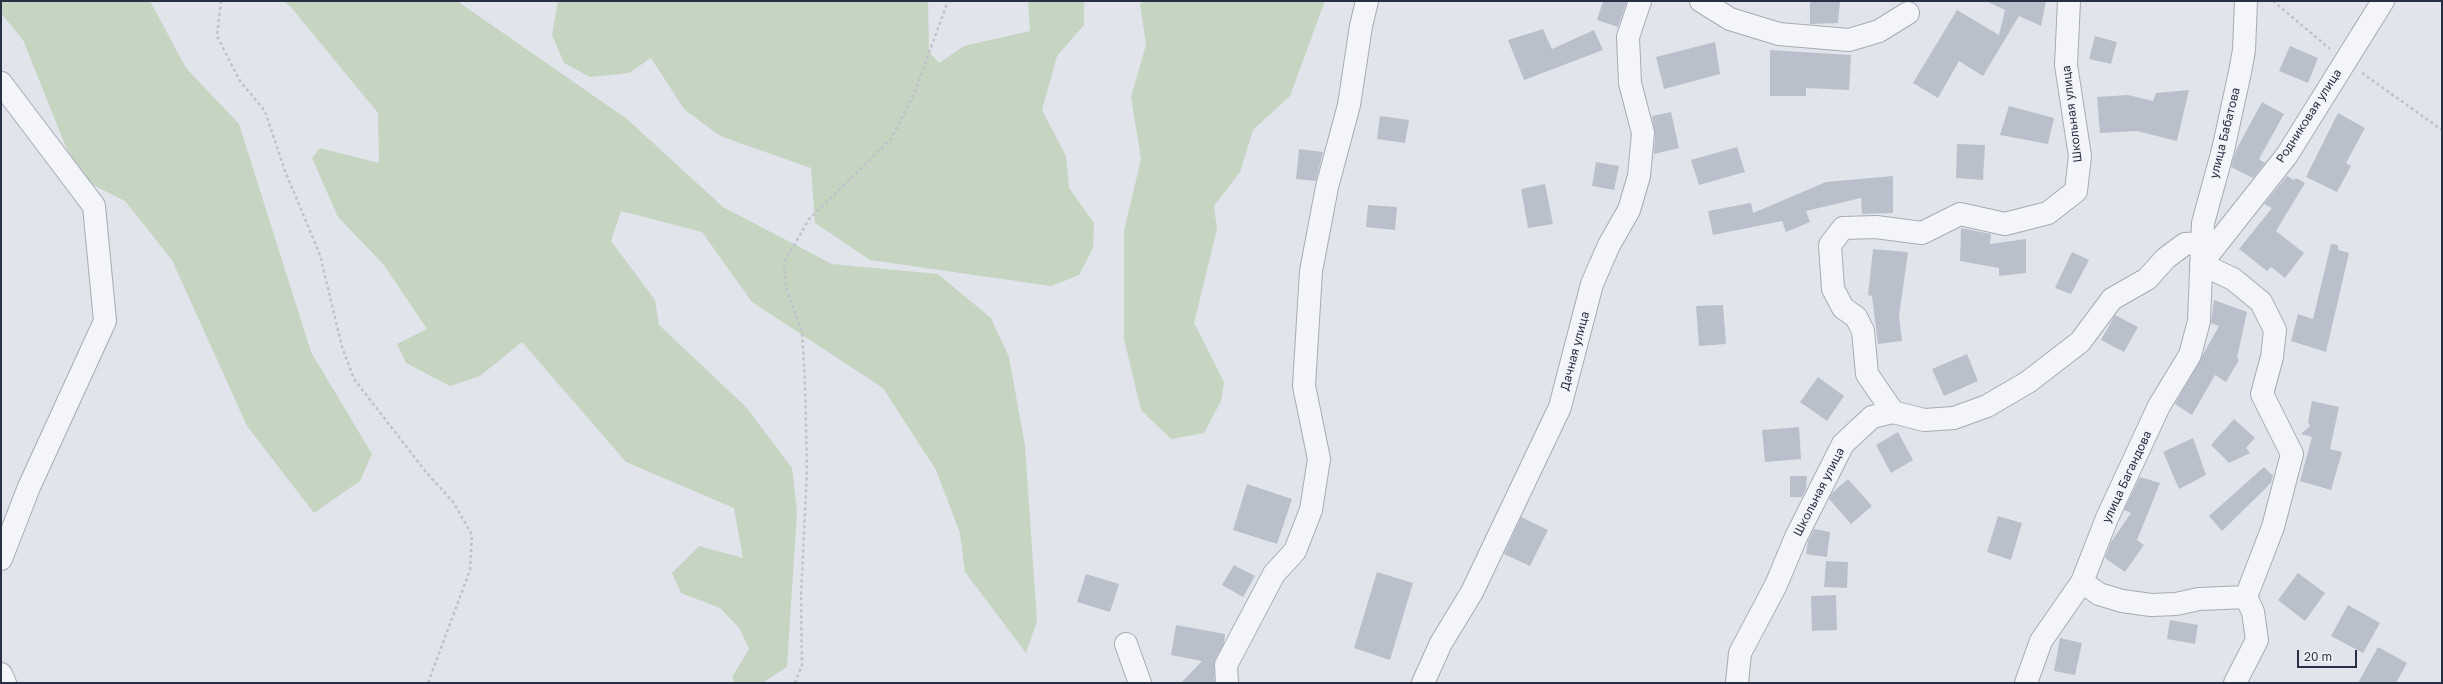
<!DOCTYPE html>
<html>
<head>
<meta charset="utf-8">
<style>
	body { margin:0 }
	#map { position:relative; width:2443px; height:684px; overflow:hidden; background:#e1e4eb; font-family:"Golos Text",sans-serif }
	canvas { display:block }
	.frame { position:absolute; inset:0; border:2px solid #283144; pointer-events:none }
	.scale { position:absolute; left:2297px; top:650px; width:60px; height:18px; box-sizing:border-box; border:2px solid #283144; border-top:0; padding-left:5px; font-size:12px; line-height:14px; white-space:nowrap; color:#283144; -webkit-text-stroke:3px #f1f3f8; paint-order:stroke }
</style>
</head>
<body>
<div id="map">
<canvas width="2443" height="684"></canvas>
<div class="frame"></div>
<div class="scale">20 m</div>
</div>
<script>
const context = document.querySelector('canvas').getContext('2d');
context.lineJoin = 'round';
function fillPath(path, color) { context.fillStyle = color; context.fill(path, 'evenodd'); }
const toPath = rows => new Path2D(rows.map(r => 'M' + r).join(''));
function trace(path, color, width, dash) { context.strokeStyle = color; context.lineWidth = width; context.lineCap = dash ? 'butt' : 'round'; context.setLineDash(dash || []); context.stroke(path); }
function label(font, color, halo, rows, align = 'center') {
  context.font = font + ' "Golos Text",sans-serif'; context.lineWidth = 3; context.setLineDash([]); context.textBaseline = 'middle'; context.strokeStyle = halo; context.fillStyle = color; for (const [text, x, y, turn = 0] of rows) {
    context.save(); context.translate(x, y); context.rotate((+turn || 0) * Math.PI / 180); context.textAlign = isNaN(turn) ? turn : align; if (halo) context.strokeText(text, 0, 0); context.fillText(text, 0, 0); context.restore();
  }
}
fillPath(toPath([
	[1,1,150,1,186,68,239,124,311,352,372,454,360,481,314,513,247,426,172,260,125,201,87,182,68,152,23,40,1,13],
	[283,1,457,1,627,119,723,207,832,264,938,274,991,318,1009,357,1025,446,1037,621,1026,653,965,572,960,533,936,470,883,388,752,302,702,232,621,211,611,241,655,300,659,325,746,407,792,468,797,512,787,667,762,683,735,683,732,677,749,649,740,629,720,608,681,593,672,573,699,546,743,558,734,508,626,462,522,342,480,376,450,386,406,363,397,344,427,329,384,265,338,217,312,158,320,148,379,163,378,113,290,6],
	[558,1,928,1,929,52,939,63,964,46,1030,31,1028,1,1084,1,1084,25,1057,56,1042,110,1066,156,1069,188,1094,223,1093,248,1079,275,1051,286,870,260,815,223,811,168,720,136,684,109,651,58,629,73,590,77,564,63,552,35],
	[1144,1,1325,1,1290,96,1253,130,1240,172,1214,206,1217,229,1194,323,1224,382,1221,401,1204,433,1171,439,1141,410,1124,339,1124,231,1141,159,1131,97,1146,45,1140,4]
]), '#c5d5c1');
fillPath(toPath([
	[1603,1,1627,1,1618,27,1597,20],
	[1810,1,1840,1,1838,23,1810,24],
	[1986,1,2046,1,2041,26,2019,16,1983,76,1959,61,1938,98,1913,83,1957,10,1999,35,2005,10],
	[1543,29,1552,49,1594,30,1603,50,1524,80,1508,40],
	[2095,36,2117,42,2111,64,2089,59],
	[1715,42,1720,74,1664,89,1656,57],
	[2290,46,2318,58,2308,83,2279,71],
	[1770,50,1851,55,1849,90,1806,88,1806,96,1770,96],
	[2189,90,2177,141,2137,131,2100,133,2097,97,2128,95,2153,101,2156,93],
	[2262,102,2284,114,2259,159,2265,163,2253,178,2231,167,2236,150],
	[2009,106,2054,118,2048,144,2000,135],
	[1671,112,1679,148,1654,154,1655,134,1652,116],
	[2338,113,2365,128,2346,163,2351,166,2337,192,2306,177],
	[1380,116,1409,120,1405,143,1377,139],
	[1957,144,1985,145,1983,180,1956,178],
	[1737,147,1745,172,1699,185,1691,160],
	[1299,149,1323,152,1316,181,1296,179],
	[1596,162,1619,166,1614,190,1592,186],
	[1893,176,1893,213,1862,214,1861,198,1806,211,1810,222,1786,232,1782,221,1713,235,1708,211,1751,203,1753,213,1826,182],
	[2287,176,2294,180,2296,178,2305,183,2276,231,2304,253,2285,278,2271,267,2267,271,2239,249,2272,208,2264,204],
	[1545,184,1553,224,1528,228,1521,189],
	[1368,205,1397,207,1395,230,1366,227],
	[1961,228,1991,234,1990,244,2026,239,2026,273,1999,276,1999,268,1960,261],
	[2331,244,2338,245,2338,250,2349,253,2326,352,2291,341,2298,314,2313,319],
	[1873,249,1908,252,1899,316,1902,341,1878,344,1872,296,1868,295],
	[2072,252,2089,260,2071,294,2055,288],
	[2214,300,2247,312,2237,358,2239,360,2226,382,2215,375,2192,415,2175,404,2219,326,2211,323],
	[1723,305,1726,344,1699,346,1696,306],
	[2115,315,2138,327,2124,352,2101,340],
	[1967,354,1978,381,1944,396,1932,369],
	[1818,377,1844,396,1827,421,1800,402],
	[2312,401,2339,407,2330,449,2342,452,2331,490,2300,481,2312,437,2301,434,2310,426,2308,422],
	[2234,419,2255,438,2246,448,2250,453,2229,463,2211,445],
	[1799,427,1801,459,1765,462,1762,430],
	[1898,432,1913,460,1891,473,1876,445],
	[2193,438,2206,475,2179,489,2163,452],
	[2264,467,2273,476,2271,483,2222,531,2209,516],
	[1790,476,1807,476,1806,489,1802,497,1790,497],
	[2140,477,2160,483,2137,540,2144,545,2125,572,2105,558,2111,542,2131,513,2124,510],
	[1848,479,1872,506,1851,524,1829,499,1832,493],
	[1247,484,1292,499,1277,544,1233,530],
	[1998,516,2022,523,2011,560,1987,552],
	[1521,517,1548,530,1530,566,1504,554],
	[1814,529,1830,532,1827,557,1806,554,1808,541],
	[1826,561,1848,562,1847,588,1824,587],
	[1234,565,1255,576,1243,597,1222,585],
	[1377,572,1413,583,1390,660,1354,648],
	[2298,573,2325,593,2305,621,2278,600],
	[1086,574,1119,584,1110,612,1077,602],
	[1836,595,1837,630,1812,631,1811,596],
	[2348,605,2380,623,2363,653,2331,636],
	[2170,620,2198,625,2195,644,2167,639],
	[1176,625,1225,634,1224,643,1215,660,1214,683,1181,683,1202,661,1171,655],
	[2060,638,2082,643,2075,675,2054,671],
	[2378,647,2407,663,2396,683,2358,683]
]), '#bac0cb');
const minor = toPath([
	[1701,1,1730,19,1779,34,1849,40,1879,31,1908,13],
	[1,83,94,206,105,321,29,487,1,559],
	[2201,264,2233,279,2261,302,2275,330,2272,357,2262,394,2292,454,2273,527,2246,597],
	[2201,264,2287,155,2383,1],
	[1893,412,1924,420,1954,418,1987,406,2028,382,2080,342,2112,299,2147,279,2166,258,2185,244,2202,243],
	[2082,582,2099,594,2122,601,2151,605,2176,604,2199,599,2246,597],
	[1126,644,1140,683],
	[1,674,5,683],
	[1227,683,1226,665,1274,574,1295,551,1311,510,1319,459,1304,386,1311,271,1327,187,1349,105,1361,26,1367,1],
	[1423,683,1441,643,1472,592,1560,407,1592,284,1609,245,1629,210,1639,176,1643,133,1630,83,1628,37,1640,1],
	[1737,683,1740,653,1776,585,1796,537,1843,444,1872,417,1893,412,1867,374,1863,331,1856,317,1843,308,1833,289,1830,245,1843,228,1876,227,1922,233,1960,214,2005,224,2048,213,2076,191,2080,156,2066,65,2069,1],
	[2026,683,2041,641,2082,582,2107,518,2159,406,2190,355,2199,321,2203,223,2223,150,2240,72,2244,50,2246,1],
	[2235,683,2257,640,2253,612,2246,597]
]);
trace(minor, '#a6abb6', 24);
trace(toPath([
	[221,1,217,36,240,81,265,111,285,171,320,255,342,347,354,379,426,472,454,503,472,535,470,570,428,683],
	[2273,1,2330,49],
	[2362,73,2442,130],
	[795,683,802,665,801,597,807,470,805,382,802,332,786,288,784,263,809,219,891,139,914,94,948,1]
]), '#bfc2ca', 2.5, [3, 3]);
trace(minor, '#f4f5f9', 22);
label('12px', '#283144', '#f1f3f8', [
	["Школьная улица",2072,114,-97],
	["Родниковая улица",2309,116,-57],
	["улица Бабатова",2225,133,-76],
	["Дачная улица",1575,351,-75],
	["улица Багандова",2127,477,-65],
	["Школьная улица",1819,492,-63]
]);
</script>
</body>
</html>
